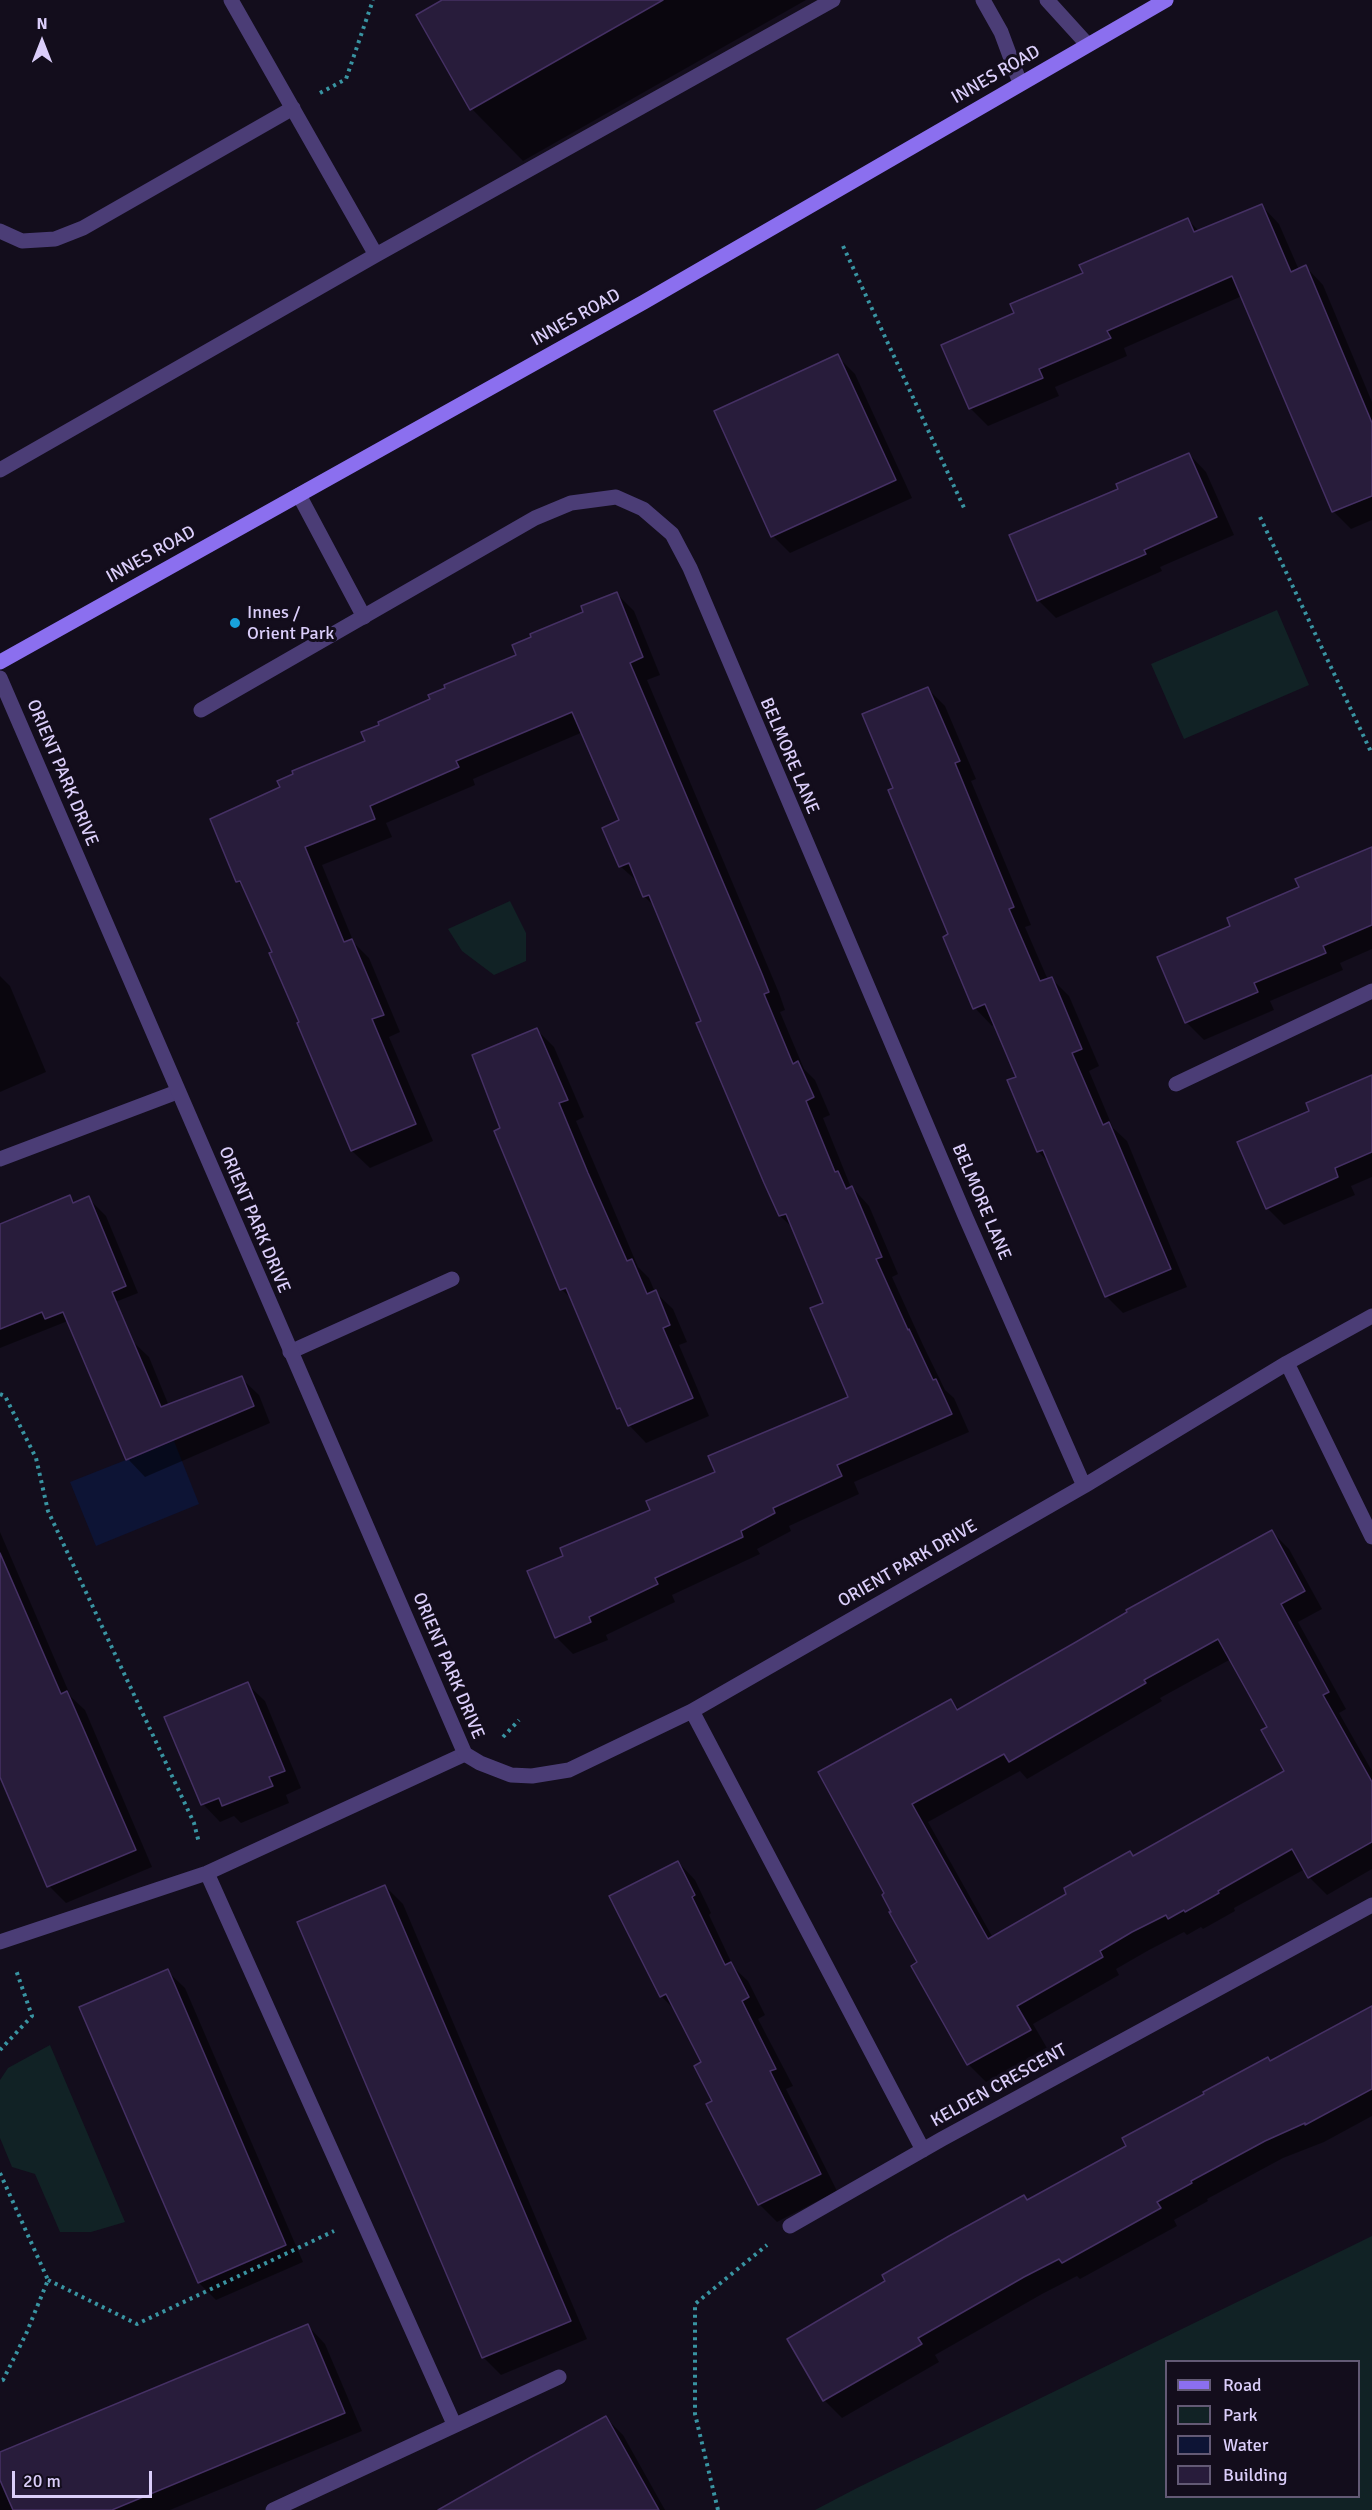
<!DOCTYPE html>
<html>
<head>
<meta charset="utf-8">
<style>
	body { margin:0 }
	#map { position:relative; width:1372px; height:2510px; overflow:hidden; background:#130d1c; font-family:Signika,sans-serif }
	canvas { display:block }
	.legend { position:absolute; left:1165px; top:2360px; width:195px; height:138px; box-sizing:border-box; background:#130d1c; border:2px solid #635a75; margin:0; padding:8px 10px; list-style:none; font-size:18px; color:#dbcefa }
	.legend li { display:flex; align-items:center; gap:12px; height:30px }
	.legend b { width:30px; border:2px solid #635a75 }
	.north { position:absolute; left:12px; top:12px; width:60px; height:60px; -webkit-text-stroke:4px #130d1c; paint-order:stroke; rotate:0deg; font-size:16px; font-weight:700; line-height:24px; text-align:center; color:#dbcefa }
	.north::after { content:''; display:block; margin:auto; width:21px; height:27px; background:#dbcefa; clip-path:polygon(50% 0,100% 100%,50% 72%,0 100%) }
	.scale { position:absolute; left:12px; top:2471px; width:140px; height:27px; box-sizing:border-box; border:3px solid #dbcefa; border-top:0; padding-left:8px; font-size:18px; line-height:21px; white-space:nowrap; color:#dbcefa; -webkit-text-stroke:4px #130d1c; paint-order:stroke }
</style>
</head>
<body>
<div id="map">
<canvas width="1372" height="2510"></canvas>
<ul class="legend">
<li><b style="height:8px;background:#8b6fef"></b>Road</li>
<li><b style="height:16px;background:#112225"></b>Park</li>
<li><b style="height:16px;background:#0d1435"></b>Water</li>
<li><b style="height:16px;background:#281c3b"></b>Building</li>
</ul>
<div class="north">N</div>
<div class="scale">20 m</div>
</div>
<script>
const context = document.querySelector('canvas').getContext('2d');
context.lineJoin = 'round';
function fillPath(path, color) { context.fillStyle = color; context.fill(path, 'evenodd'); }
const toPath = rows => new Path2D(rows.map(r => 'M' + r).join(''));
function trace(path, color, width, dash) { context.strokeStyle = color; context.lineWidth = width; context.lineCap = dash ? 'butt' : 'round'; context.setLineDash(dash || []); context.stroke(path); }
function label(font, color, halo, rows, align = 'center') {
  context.font = font + ' Signika,sans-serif'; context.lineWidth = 6; context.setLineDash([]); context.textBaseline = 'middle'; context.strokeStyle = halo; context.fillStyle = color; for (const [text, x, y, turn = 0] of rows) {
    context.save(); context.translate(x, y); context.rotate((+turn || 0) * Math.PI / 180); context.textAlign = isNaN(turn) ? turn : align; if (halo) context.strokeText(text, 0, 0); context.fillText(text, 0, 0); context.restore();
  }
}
fillPath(toPath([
	[1277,610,1309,685,1184,739,1151,664],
	[510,901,526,933,526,961,494,975,462,951,448,929],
	[50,2045,125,2222,91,2232,60,2232,35,2174,12,2167,0,2138,0,2080,8,2068],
	[1372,2236,1372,2510,815,2510,857,2488],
	[1166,2362,1358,2362,1358,2496,1166,2496]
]), '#112225');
fillPath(toPath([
	[174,1441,199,1504,96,1546,70,1482]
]), '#0d1435');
fillPath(toPath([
	[445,0,806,0,523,161,472,109],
	[1262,206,1279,224,1299,270,1306,267,1323,285,1372,402,1372,520,1351,529,1333,511,1242,296,1124,348,1127,356,1055,387,1059,396,988,426,970,408,1016,314,1085,274,1188,220,1200,232],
	[837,356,855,374,912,498,790,553,773,536],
	[1189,454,1206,472,1234,535,1160,567,1162,571,1056,618,1038,600,1120,490],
	[616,593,634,611,660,675,647,680,779,993,785,1010,780,1012,804,1069,815,1080,830,1115,823,1118,850,1185,869,1206,898,1274,892,1277,923,1345,945,1390,954,1398,969,1432,854,1482,859,1494,789,1526,791,1531,757,1549,760,1554,672,1595,675,1602,606,1635,608,1640,573,1654,556,1637,565,1557,652,1511,850,1398,825,1304,794,1229,780,1216,656,908,644,896,639,883,620,866,621,821,583,732,473,779,475,785,386,823,392,837,322,865,354,943,369,958,400,1032,389,1037,433,1141,370,1168,352,1151,271,954,274,953,246,890,238,882,282,788,367,742,432,700,518,656],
	[928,689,945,706,976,779,971,781,1031,925,1025,927,1048,980,1051,978,1069,996,1099,1066,1089,1071,1113,1128,1127,1141,1187,1287,1123,1313,1106,1296,1049,1163,1038,1151,1018,1077,995,1024,992,1026,975,1008,945,937,950,935,895,789],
	[1372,854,1372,949,1340,963,1343,970,1270,1001,1274,1010,1204,1040,1186,1022,1232,927,1301,888],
	[0,976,10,986,46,1072,0,1092],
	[537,1030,554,1047,584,1117,576,1121,638,1267,649,1278,655,1292,673,1309,687,1342,679,1345,709,1416,646,1443,629,1425,624,1413,619,1408,573,1300,561,1289,502,1129],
	[1372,1076,1372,1177,1351,1186,1355,1195,1284,1225,1267,1208,1311,1111],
	[70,1197,76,1203,88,1198,106,1216,138,1293,0,1348,0,1225],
	[131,1340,149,1357,169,1406,241,1378,259,1395,270,1423,145,1477,128,1459],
	[1271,1531,1289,1549,1322,1609,1298,1622,1346,1709,1339,1713,1372,1771,1372,1869,1327,1895,1309,1877,1305,1869,1234,1908,1235,1911,1203,1929,1201,1927,1187,1935,1184,1932,1149,1950,1116,1969,1119,1975,1033,2024,1047,2048,986,2082,969,2065,913,1966,919,1963,893,1912,886,1894,820,1772,951,1701,960,1710],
	[1231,1659,1269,1727,1286,1771,993,1938,928,1822,1020,1771,1027,1779,1162,1701,1160,1698],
	[0,1532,71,1697,85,1710,152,1867,66,1903,49,1886,0,1773],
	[247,1684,265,1701,301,1788,286,1795,289,1803,241,1823,234,1816,220,1822,203,1804],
	[678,1862,695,1880,711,1913,709,1915,734,1968,748,1981,765,2015,758,2019,793,2086,786,2089,837,2191,777,2222,759,2204,714,2102,703,2063,677,2012,662,1997,611,1897],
	[385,1886,403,1904,587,2339,501,2375,484,2358,299,1922],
	[167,1971,185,1988,303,2262,216,2300,199,2283,81,2007],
	[1372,2008,1372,2116,1324,2142,1283,2158,1207,2199,1208,2201,1174,2220,1177,2226,1080,2279,1077,2276,1042,2294,935,2355,939,2362,842,2418,824,2400,1028,2201,1128,2146,1268,2058,1271,2062],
	[308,2326,325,2344,362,2431,170,2510,0,2510,0,2482,2,2481,0,2476,0,2453],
	[606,2418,623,2435,665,2510,441,2510]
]), '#0007');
const building = toPath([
	[442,0,663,0,470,110,416,15,442,0],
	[1262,204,1291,272,1306,265,1372,423,1372,496,1332,512,1232,276,1107,331,1111,338,1039,369,1043,378,969,409,941,345,1014,313,1010,304,1083,273,1079,265,1188,218,1194,232,1262,204],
	[838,354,896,480,771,537,714,411,838,354],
	[1189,453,1217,517,1144,550,1146,554,1037,601,1009,535,1118,489,1116,484,1189,453],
	[617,592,643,657,630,663,762,974,769,992,764,994,793,1064,798,1061,814,1097,806,1101,835,1172,838,1171,846,1189,852,1186,882,1257,876,1259,908,1330,909,1329,933,1380,936,1379,952,1414,837,1465,842,1476,773,1508,775,1513,741,1531,743,1537,655,1578,658,1584,589,1617,591,1622,555,1638,527,1571,563,1556,560,1548,650,1510,646,1501,715,1472,708,1456,848,1397,810,1308,823,1303,786,1214,779,1216,764,1183,696,1023,701,1021,649,895,643,897,629,863,619,867,602,828,619,820,572,712,456,761,459,767,370,806,375,819,305,847,344,942,352,939,384,1015,372,1019,416,1124,351,1151,297,1023,299,1022,269,953,272,952,240,881,236,882,210,819,280,787,277,781,293,774,292,771,365,741,361,732,379,725,378,722,430,699,428,695,445,688,444,685,516,655,512,645,531,637,530,634,583,612,581,606,617,592],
	[928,687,960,761,955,763,1014,907,1009,909,1040,981,1052,977,1082,1049,1072,1053,1103,1125,1109,1122,1171,1269,1105,1297,1043,1150,1037,1152,1007,1080,1016,1077,985,1004,973,1009,943,937,948,934,888,790,893,788,862,714,928,687],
	[1372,847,1372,925,1323,946,1326,953,1254,983,1258,992,1185,1023,1157,957,1230,926,1227,918,1299,887,1295,879,1372,847],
	[537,1028,568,1100,559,1103,588,1173,627,1261,632,1259,647,1294,656,1290,670,1325,663,1328,693,1398,628,1426,620,1408,617,1409,566,1288,560,1290,494,1131,500,1128,472,1055,537,1028],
	[1372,1075,1372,1152,1335,1168,1338,1177,1266,1209,1237,1142,1309,1111,1306,1103,1372,1075],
	[70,1195,73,1203,89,1196,126,1286,112,1292,161,1407,242,1376,254,1406,126,1460,63,1312,45,1319,42,1312,0,1329,0,1224,70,1195],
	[1272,1530,1305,1591,1281,1604,1329,1692,1323,1695,1372,1782,1372,1842,1308,1878,1292,1849,1218,1891,1219,1893,1185,1912,1184,1910,1168,1919,1166,1915,1132,1932,1100,1951,1103,1957,1017,2006,1031,2030,967,2065,911,1966,917,1962,889,1912,891,1912,882,1895,884,1893,818,1772,951,1699,957,1710,1076,1642,1127,1612,1126,1610,1272,1530],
	[1218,1639,1267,1727,1261,1730,1284,1771,1133,1856,1130,1851,1064,1888,1066,1894,988,1939,912,1804,1004,1754,1009,1762,1146,1683,1144,1680,1218,1639],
	[0,1553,61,1694,67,1691,136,1850,47,1887,0,1777,0,1553],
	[248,1682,285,1771,269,1777,273,1786,222,1806,219,1798,201,1805,164,1717,248,1682],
	[678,1861,695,1895,692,1897,725,1965,731,1962,749,1997,742,2001,776,2069,770,2071,821,2174,758,2205,706,2104,712,2101,694,2066,701,2062,666,1994,660,1997,609,1896,678,1861],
	[385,1885,571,2321,482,2358,297,1922,385,1885],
	[168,1969,286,2245,198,2283,79,2007,168,1969],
	[1372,2006,1372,2089,1305,2125,1305,2123,1265,2141,1191,2181,1192,2183,1157,2202,1161,2208,1062,2263,1059,2259,1024,2277,918,2338,922,2344,823,2401,787,2339,885,2281,882,2275,949,2236,1024,2195,1027,2200,1126,2146,1122,2138,1204,2094,1203,2092,1268,2057,1270,2061,1372,2006],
	[308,2324,345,2413,112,2510,13,2510,0,2480,0,2452,308,2324],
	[606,2416,659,2510,438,2510,531,2457,606,2416]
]);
fillPath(building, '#281c3b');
trace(building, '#453064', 1.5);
trace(toPath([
	[320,93,346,79,373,0],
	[843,246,965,510],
	[1260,517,1372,754],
	[0,1394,5,1396,36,1458,48,1511,194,1823,199,1843],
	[503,1737,519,1720],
	[0,2050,32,2016,16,1970],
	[0,2173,48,2280,26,2334,3,2380,0,2381],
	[48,2280,137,2324,334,2231],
	[718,2510,695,2414,695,2304,767,2245]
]), '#3994a2', 4, [3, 4.5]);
trace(toPath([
	[231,0,376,255],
	[983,0,1001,32,1020,83],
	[1047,0,1087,44],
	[0,231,22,241,55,239,83,228,293,108],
	[0,470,376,255,833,0],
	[299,495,364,617],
	[1176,1084,1372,991],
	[0,1159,177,1092],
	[290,1352,452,1279],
	[207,1873,454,2424],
	[0,1942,207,1873,465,1754],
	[273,2510,559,2377]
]), '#4b3d76', 15);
trace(toPath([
	[0,678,465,1754,480,1763,511,1775,532,1776,569,1770,692,1711,1084,1486,1287,1363,1372,1316],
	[201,710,535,518,571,503,616,497,643,509,672,534,690,568,966,1218,1084,1486],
	[1287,1363,1372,1537],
	[692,1711,923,2150],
	[790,2226,942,2139,1372,1905]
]), '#4b3d76', 15);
trace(toPath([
	[0,662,644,302,1166,0]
]), '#8b6fef', 15);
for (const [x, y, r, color] of [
	[235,623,6,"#18a2dc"]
]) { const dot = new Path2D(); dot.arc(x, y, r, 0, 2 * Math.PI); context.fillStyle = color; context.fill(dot); trace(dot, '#130d1c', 2); }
label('18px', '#dbcefa', '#130d1c', [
	["INNES ROAD",996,75,-30],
	["INNES ROAD",576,318,-29],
	["INNES ROAD",151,555,-29],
	["BELMORE LANE",789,756,67],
	["ORIENT PARK DRIVE",62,773,67],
	["BELMORE LANE",981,1202,67],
	["ORIENT PARK DRIVE",254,1220,67],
	["ORIENT PARK DRIVE",908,1564,-30],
	["ORIENT PARK DRIVE",448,1666,67],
	["KELDEN CRESCENT",999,2086,-29]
]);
label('18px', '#dbcefa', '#130d1c', [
	["Innes /",247,613],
	["Orient Park",247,634]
], 'left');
</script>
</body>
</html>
